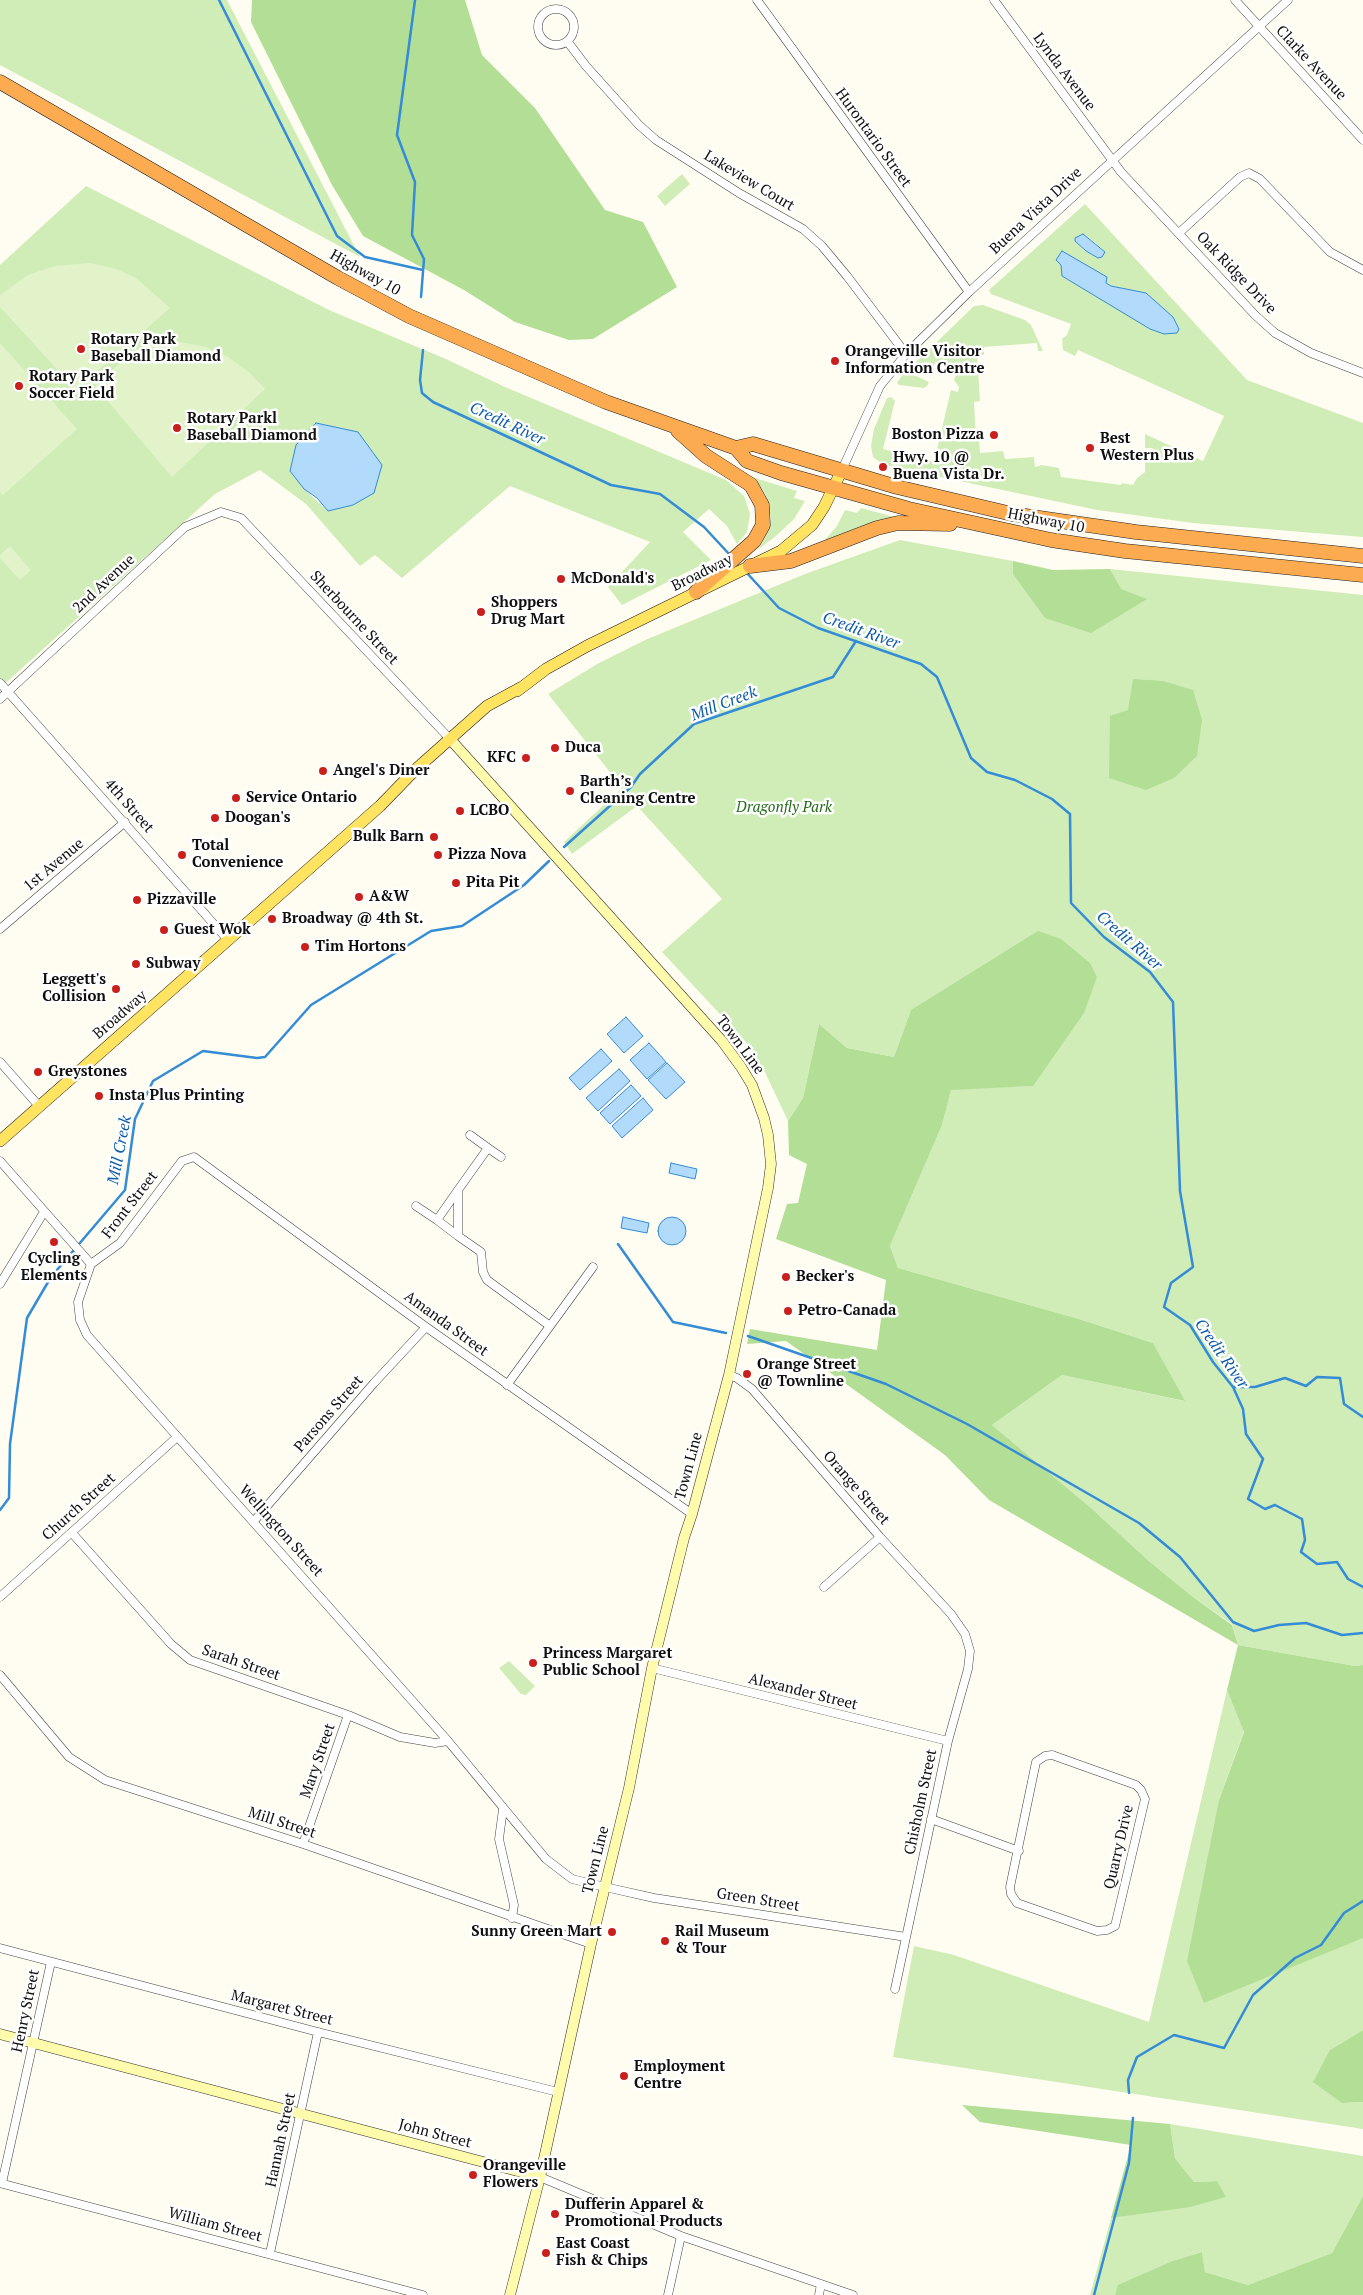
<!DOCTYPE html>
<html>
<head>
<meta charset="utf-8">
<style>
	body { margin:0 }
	canvas { display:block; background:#fffdf1 }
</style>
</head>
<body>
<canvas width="1363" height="2295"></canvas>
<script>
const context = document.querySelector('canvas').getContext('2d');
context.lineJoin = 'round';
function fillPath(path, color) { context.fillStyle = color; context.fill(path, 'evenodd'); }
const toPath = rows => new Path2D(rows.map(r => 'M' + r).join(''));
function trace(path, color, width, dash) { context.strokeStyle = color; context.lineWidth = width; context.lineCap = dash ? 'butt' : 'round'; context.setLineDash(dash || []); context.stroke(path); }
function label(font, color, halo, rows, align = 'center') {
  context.font = font + ' "PT Serif",serif'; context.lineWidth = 5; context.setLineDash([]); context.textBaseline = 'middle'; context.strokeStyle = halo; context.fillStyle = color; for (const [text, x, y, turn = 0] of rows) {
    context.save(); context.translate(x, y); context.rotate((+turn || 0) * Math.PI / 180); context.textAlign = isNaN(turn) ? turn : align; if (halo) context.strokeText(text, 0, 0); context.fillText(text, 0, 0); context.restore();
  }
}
fillPath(toPath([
	[0,0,227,0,360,257,0,65],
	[682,174,690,184,665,206,657,196],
	[86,186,329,310,446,359,505,387,726,480,744,496,750,514,747,532,737,544,727,526,709,509,683,532,711,560,622,605,608,587,650,542,510,486,402,578,375,555,360,566,306,504,260,470,215,494,0,688,0,265],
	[304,489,353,505,328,511],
	[1085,204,1247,380,1363,423,1363,537,1193,523,1097,510,884,465,873,457,871,446,874,429,887,398,891,397,895,401,883,449,934,462,951,390,958,392,959,387,954,380,958,369,935,362,931,374,914,364,974,306,983,305,1025,320,1031,325,1043,351,1038,351,1037,343,984,347,984,355,977,355,980,401,974,402,976,438,979,439,980,453,1003,451,1005,459,1034,457,1035,467,1042,465,1059,468,1061,477,1121,485,1122,483,1133,485,1137,478,1145,472,1145,452,1152,455,1156,451,1152,448,1145,448,1145,434,1203,461,1224,416,1078,350,1075,356,1063,350,1062,339,1067,335,1071,324,991,294,989,290],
	[1083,234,1094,242,1105,252,1098,258,1085,251,1075,241],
	[1061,265,1111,286,1146,293,1150,329,1062,276],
	[905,371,929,382,927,386,924,388,899,385,897,383],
	[755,478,797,491,794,498,805,501,794,519,776,536,759,549,768,531,771,519,766,495],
	[861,508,898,518,867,524,824,541,837,526,845,510,857,513],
	[900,540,1013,561,1013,574,1146,600,1121,590,1110,569,1363,595,1363,1665,1355,1666,1238,1645,1232,1624,1193,1597,1150,1562,1091,1508,992,1425,1062,1375,1184,1401,1153,1343,1079,1319,898,1268,890,1246,942,1125,951,1089,1033,1086,911,1010,894,1057,847,1048,819,1024,803,1098,788,1121,763,1068,745,1041,662,952,722,899,637,806,572,854,564,842,621,789,613,776,548,694,599,663,645,640,805,574],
	[509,1661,535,1686,526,1695,521,1694,499,1668],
	[1227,1690,1244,1731,1219,1800,1363,1938,1363,2030,1330,2050,1342,2103,1363,2102,1363,2129,893,2057,914,1946,954,1955,1149,2022],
	[1170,2124,1363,2156,1363,2196,1332,2253,1248,2285,1205,2272,1202,2252,1172,2261,1119,2285,1115,2295,1090,2295,1111,2218,1146,2212,1217,2181,1194,2182,1175,2158]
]), '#d0edb8');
fillPath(toPath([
	[252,0,465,0,482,55,535,108,605,210,643,222,677,287,593,339,569,340,515,322,464,290,363,236,332,185,251,22],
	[1013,561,1053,570,1110,569,1121,589,1147,599,1091,633,1045,618,1013,574],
	[1133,679,1163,681,1193,690,1202,720,1197,756,1174,778,1146,790,1109,778,1110,716,1128,710],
	[1038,931,1061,939,1090,963,1097,977,1084,1013,1033,1086,951,1090,942,1125,890,1246,898,1268,1079,1319,1153,1343,1185,1401,1062,1375,992,1425,1091,1508,1150,1562,1193,1597,1232,1625,1238,1645,1355,1666,1363,1665,1363,1938,1204,2003,1187,1961,1219,1800,1244,1732,1227,1690,1238,1645,989,1500,945,1455,786,1341,747,1344,750,1329,877,1350,886,1280,776,1239,787,1204,798,1203,807,1164,789,1155,788,1121,803,1098,819,1024,847,1048,894,1057,911,1010],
	[1363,2030,1363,2102,1342,2103,1313,2082,1330,2050],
	[962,2105,1170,2124,1175,2158,1194,2182,1217,2181,1226,2197,1190,2207,1111,2218,1131,2145,980,2122],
	[1363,2196,1363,2295,1115,2295,1118,2285,1172,2261,1202,2252,1205,2272,1248,2285,1332,2253]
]), '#b2de96');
fillPath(toPath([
	[90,263,116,269,136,278,170,308,76,390,0,307,0,295,28,275,55,266],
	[179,342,207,347,228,357,249,372,265,389,172,477,95,386,134,350,155,343],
	[0,343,77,429,3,495,0,492],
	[10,546,31,570,20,580,0,558,0,555]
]), '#e2f3ca');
const water = toPath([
	[1083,234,1105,252,1102,257,1098,258,1086,251,1075,241,1075,238,1083,234],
	[1062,251,1107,277,1106,283,1111,286,1146,293,1173,317,1179,329,1177,333,1164,334,1150,329,1062,276,1061,265,1056,260,1062,251],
	[316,423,358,432,382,465,374,493,353,505,328,511,317,498,304,489,290,471,296,445,316,423],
	[626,1017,643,1036,624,1053,607,1034,626,1017],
	[649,1043,666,1062,647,1079,630,1060,649,1043],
	[601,1049,612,1061,580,1090,569,1078,601,1049],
	[667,1063,685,1082,666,1099,648,1080,667,1063],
	[619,1069,630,1081,598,1111,586,1098,619,1069],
	[631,1085,641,1096,610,1124,600,1113,631,1085],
	[643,1098,653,1110,622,1138,612,1126,643,1098],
	[671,1163,697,1169,695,1179,669,1173,671,1163],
	[623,1217,649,1223,647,1233,621,1228,623,1217],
	'658 1231a14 14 0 1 1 28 0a14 14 0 1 1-28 0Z'
]);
fillPath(water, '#b2dafa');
trace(water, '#348bd6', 1);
trace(toPath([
	[219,0,337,236,365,257,423,270],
	[415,0,397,135,415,182,412,235,424,259,421,297],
	[423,350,420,380,422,393,433,402,611,485,660,494,704,527,730,555],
	[746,572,779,608,818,628,921,664,937,677,971,758,987,772,1015,780,1052,799,1070,814,1071,903,1104,937,1150,972,1173,1002,1180,1191,1193,1267,1171,1283,1164,1307,1190,1325,1213,1362,1233,1387,1243,1409,1246,1434,1263,1459,1248,1499,1265,1509,1275,1505,1302,1519,1305,1540,1301,1552,1317,1564,1337,1562,1348,1579,1363,1587],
	[564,847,631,787,640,774,694,724,833,677,856,641],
	[618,1244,673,1322,726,1333],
	[748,1336,886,1384,967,1424,1139,1523,1180,1557,1233,1622,1254,1631,1279,1625,1306,1623,1342,1635,1363,1633],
	[1233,1387,1255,1387,1285,1378,1306,1386,1317,1377,1340,1378,1344,1404,1363,1417],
	[0,1510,9,1498,10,1444,27,1318,51,1277,125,1190,135,1119,153,1081,203,1051,257,1058,265,1057,311,1005,431,931,462,926,524,885,549,861],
	[1129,2093,1128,2080,1137,2057,1174,2035,1224,2048,1253,1995,1295,1958,1321,1945,1344,1913,1363,1901],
	[1094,2295,1129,2163,1133,2118]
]), '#348bd6', 2.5);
const street = toPath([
	[757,0,969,292],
	[994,0,1121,172,1255,315,1275,333,1311,353,1363,373],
	[1235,0,1363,140],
	'538 27a18 18 0 1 1 36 0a18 18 0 1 1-36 0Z',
	[567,41,586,66,639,125,656,140,739,193,803,229,822,246,847,276,906,354],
	[1179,233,1240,177,1249,173,1260,179,1330,252,1363,270],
	[841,472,880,386,906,354,969,292,1288,0],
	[0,683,228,940],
	[0,699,185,527,221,512,241,518,450,739],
	[0,929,125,822],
	[0,1062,39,1106],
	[470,1135,488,1148],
	[501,1157,488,1148,458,1190,458,1236,481,1252,483,1272,487,1280,550,1326],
	[0,1161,91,1264,78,1302,80,1320,87,1335,448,1741,546,1859,572,1879,605,1887,654,1898,906,1937],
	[458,1190,437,1220,458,1236],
	[416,1206,437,1220],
	[91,1264,120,1243,182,1161,194,1157,426,1327,692,1514],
	[0,1284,44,1212],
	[729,1375,737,1378,752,1389,880,1537,951,1614,965,1634,970,1651,968,1669,948,1741,895,1989],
	[507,1385,593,1267],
	[254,1521,374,1383,426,1327],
	[72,1533,171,1644,190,1660,348,1715,400,1737,435,1743,448,1741],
	[824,1587,880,1537],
	[0,1597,176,1438],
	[652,1668,948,1741],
	[0,1675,69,1757,105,1780,303,1844,591,1944],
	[1052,1755,1136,1785,1141,1790,1145,1799,1115,1926,1107,1930,1097,1931,1017,1903,1011,1894,1010,1887,1036,1762,1045,1756,1052,1755],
	[503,1809,499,1839,514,1905,512,1918],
	[931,1819,1019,1851],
	[303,1844,348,1715],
	[0,1948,318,2032,558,2092],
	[540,2177,681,2236,853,2295],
	[0,2183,423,2295],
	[2,2183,51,1962],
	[270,2253,318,2032],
	[668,2295,681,2236],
	[819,2295,821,2284]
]);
const secondary = toPath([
	[450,739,722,1041,741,1067,752,1085,764,1118,768,1135,771,1164,768,1188,729,1375,692,1514,684,1538,652,1668,629,1788,591,1944,540,2177,510,2295],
	[0,2034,540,2177]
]);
const primary = toPath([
	[517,691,546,669,587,646,781,551,812,525,824,507,841,472],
	[0,1141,380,806,415,770,487,706,522,687]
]);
const highway = toPath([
	[0,82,338,278,409,316,606,402,736,448,747,461,781,473,909,509,1051,540,1125,551,1363,575],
	[678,431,706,456,751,485,762,505,763,525,754,541,696,592],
	[736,448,753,444,897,487,1012,514,1136,532,1363,556],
	[750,566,791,561,877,528,898,523,950,524]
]);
trace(street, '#424242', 9);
trace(secondary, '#313131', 11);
trace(primary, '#202020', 12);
trace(highway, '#202020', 15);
trace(street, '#fff', 8);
trace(secondary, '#fffbac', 10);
trace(primary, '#ffe361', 11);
trace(highway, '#fdab51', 14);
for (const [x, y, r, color] of [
	[81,349,5,"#c9201d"],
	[835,361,5,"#c9201d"],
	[19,386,5,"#c9201d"],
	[177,428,5,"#c9201d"],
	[994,435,5,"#c9201d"],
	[1090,448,5,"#c9201d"],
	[883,467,5,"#c9201d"],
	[561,579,5,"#c9201d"],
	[481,612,5,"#c9201d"],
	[555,748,5,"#c9201d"],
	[526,758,5,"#c9201d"],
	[323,771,5,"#c9201d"],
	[570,791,5,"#c9201d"],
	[236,798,5,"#c9201d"],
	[460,811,5,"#c9201d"],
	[215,818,5,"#c9201d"],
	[434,837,5,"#c9201d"],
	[182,855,5,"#c9201d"],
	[438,855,5,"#c9201d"],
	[456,883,5,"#c9201d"],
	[359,897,5,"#c9201d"],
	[137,900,5,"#c9201d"],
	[272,919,5,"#c9201d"],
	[164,930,5,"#c9201d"],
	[305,947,5,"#c9201d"],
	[136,964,5,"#c9201d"],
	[116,989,5,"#c9201d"],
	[38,1072,5,"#c9201d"],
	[99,1096,5,"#c9201d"],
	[54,1242,5,"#c9201d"],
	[786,1277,5,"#c9201d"],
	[788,1311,5,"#c9201d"],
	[747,1374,5,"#c9201d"],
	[533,1663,5,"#c9201d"],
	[612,1932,5,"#c9201d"],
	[665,1941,5,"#c9201d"],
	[624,2076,5,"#c9201d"],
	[473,2175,5,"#c9201d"],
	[555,2214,5,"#c9201d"],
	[546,2253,5,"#c9201d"]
]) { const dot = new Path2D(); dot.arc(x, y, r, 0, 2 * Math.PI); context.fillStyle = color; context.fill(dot); trace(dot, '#fff', 2); }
label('15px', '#0f0f0f', '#fff', [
	["Clarke Avenue",1311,63,47],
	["Lynda Avenue",1064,72,53],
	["Hurontario Street",873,138,54],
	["Lakeview Court",749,181,31],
	["Buena Vista Drive",1036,211,-43],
	["Highway 10",365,273,29],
	["Oak Ridge Drive",1236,273,46],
	["Highway 10",1046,521,11],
	["Broadway",702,573,-26],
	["2nd Avenue",104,584,-43],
	["Sherbourne Street",354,618,47],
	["4th Street",129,806,49],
	["1st Avenue",54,865,-40],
	["Broadway",120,1015,-41],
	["Town Line",740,1045,53],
	["Front Street",130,1205,-52],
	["Amanda Street",446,1324,36],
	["Parsons Street",329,1414,-49],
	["Town Line",689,1466,-75],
	["Orange Street",856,1488,49],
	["Church Street",79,1507,-42],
	["Wellington Street",281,1531,48],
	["Sarah Street",241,1663,19],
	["Alexander Street",803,1692,14],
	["Mary Street",318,1761,-71],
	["Chisholm Street",921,1802,-78],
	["Mill Street",282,1823,18],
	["Quarry Drive",1119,1847,-77],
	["Town Line",596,1860,-76],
	["Green Street",758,1900,9],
	["Margaret Street",282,2008,14],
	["Henry Street",26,2011,-78],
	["John Street",435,2134,15],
	["Hannah Street",281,2140,-78],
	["William Street",215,2225,15]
]);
label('bold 15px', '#0f0f0f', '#fff', [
	["Rotary Park",91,340],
	["Baseball Diamond",91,357],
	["Orangeville Visitor",845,352],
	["Information Centre",845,369],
	["Rotary Park",29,377],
	["Soccer Field",29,394],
	["Rotary Parkl",187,419],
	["Baseball Diamond",187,436],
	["Boston Pizza",984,435,"right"],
	["Best",1100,439],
	["Western Plus",1100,456],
	["Hwy. 10 @",893,458],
	["Buena Vista Dr.",893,475],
	["McDonald's",571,579],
	["Shoppers",491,603],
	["Drug Mart",491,620],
	["Duca",565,748],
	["KFC",516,758,"right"],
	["Angel's Diner",333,771],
	["Barth’s",580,782],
	["Cleaning Centre",580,799],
	["Service Ontario",246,798],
	["LCBO",470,811],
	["Doogan's",225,818],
	["Bulk Barn",424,837,"right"],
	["Total",192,846],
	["Convenience",192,863],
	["Pizza Nova",448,855],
	["Pita Pit",466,883],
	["A&W",369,897],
	["Pizzaville",147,900],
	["Broadway @ 4th St.",282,919],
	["Guest Wok",174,930],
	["Tim Hortons",315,947],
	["Subway",146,964],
	["Leggett's",106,980,"right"],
	["Collision",106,997,"right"],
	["Greystones",48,1072],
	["Insta Plus Printing",109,1096],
	["Cycling",54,1259,"center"],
	["Elements",54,1276,"center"],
	["Becker's",796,1277],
	["Petro-Canada",798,1311],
	["Orange Street",757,1365],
	["@ Townline",757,1382],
	["Princess Margaret",543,1654],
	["Public School",543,1671],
	["Sunny Green Mart",602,1932,"right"],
	["Rail Museum",675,1932],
	["& Tour",675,1949],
	["Employment",634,2067],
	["Centre",634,2084],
	["Orangeville",483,2166],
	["Flowers",483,2183],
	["Dufferin Apparel &",565,2205],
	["Promotional Products",565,2222],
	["East Coast",556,2244],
	["Fish & Chips",556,2261]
], 'left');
label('italic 15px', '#266c1a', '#fff', [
	["Dragonfly Park",784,808]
]);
label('italic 16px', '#0f5caa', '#fff', [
	["Credit River",507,424,25],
	["Credit River",861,631,20],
	["Mill Creek",724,704,-21],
	["Credit River",1129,941,41],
	["Mill Creek",120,1150,-79],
	["Credit River",1221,1354,55]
]);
</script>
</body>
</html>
